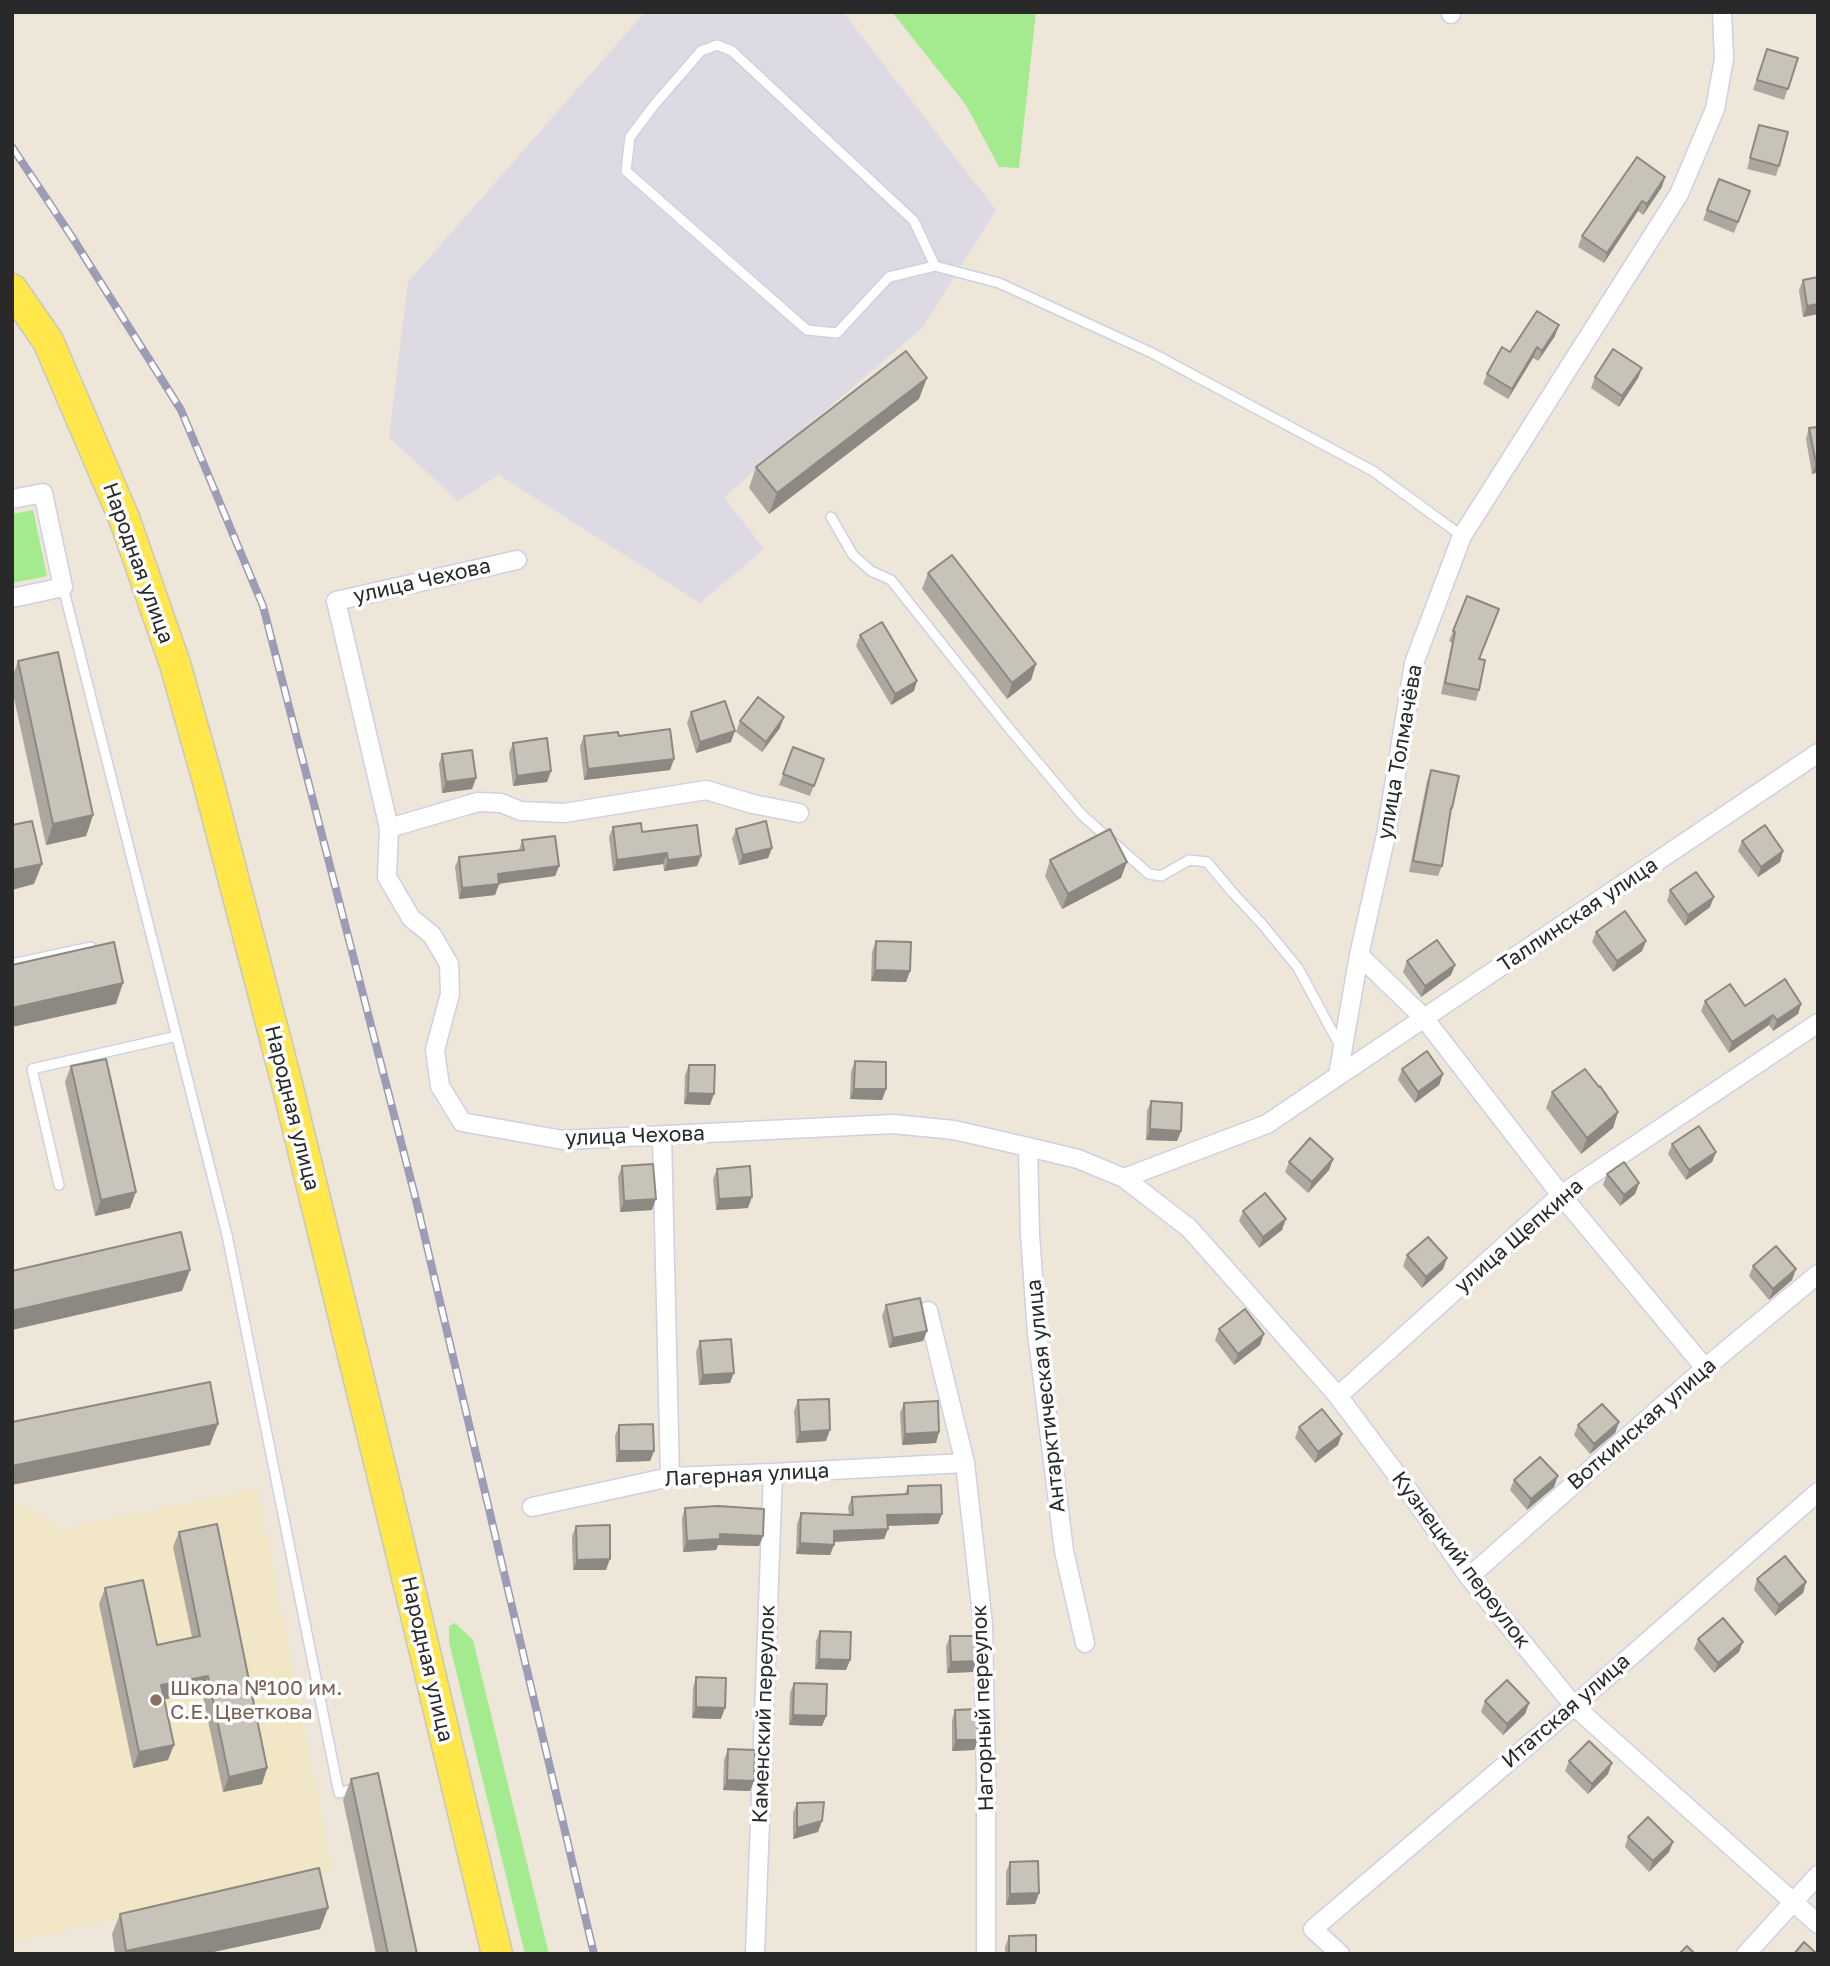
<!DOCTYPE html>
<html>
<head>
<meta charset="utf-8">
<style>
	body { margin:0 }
	#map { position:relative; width:1830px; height:1966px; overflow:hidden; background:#ede6d9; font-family:"Golos Text",sans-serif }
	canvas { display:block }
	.frame { position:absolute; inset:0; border:14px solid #292929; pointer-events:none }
</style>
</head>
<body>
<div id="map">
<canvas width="1830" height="1966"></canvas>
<div class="frame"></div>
</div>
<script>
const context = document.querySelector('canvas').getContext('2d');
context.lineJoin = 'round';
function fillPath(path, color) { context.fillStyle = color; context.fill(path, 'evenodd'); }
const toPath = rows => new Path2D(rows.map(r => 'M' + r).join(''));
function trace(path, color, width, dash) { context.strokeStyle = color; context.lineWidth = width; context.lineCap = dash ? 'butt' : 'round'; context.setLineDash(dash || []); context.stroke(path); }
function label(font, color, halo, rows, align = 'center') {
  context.font = font + ' "Golos Text",sans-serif'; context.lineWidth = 7; context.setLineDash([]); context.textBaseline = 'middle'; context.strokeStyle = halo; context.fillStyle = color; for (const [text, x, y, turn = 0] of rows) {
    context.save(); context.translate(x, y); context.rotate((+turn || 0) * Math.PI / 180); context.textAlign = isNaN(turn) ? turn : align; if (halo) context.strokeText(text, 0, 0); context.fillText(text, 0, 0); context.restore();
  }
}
fillPath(toPath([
	[645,12,843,12,996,210,923,327,724,497,764,549,700,603,499,475,458,501,389,437,408,282]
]), '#dedae4');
fillPath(toPath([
	[257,1489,333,1872,12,1942,12,1505,21,1503,61,1529]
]), '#f1e7c6');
fillPath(toPath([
	[892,12,1036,12,1019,168,999,167,966,105],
	[33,510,47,576,12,583,12,514],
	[455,1623,473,1640,549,1954,525,1954,449,1642,449,1626]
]), '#a4ea8f');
const service = toPath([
	[935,266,914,221,732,51,717,45,701,51,655,104,630,137,626,171,807,330,837,333,889,277,935,266,999,283,1152,353,1373,471,1462,536],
	[831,517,853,555,871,571,891,580,1008,727,1082,815,1149,874,1161,876,1189,860,1207,862,1233,893,1262,924,1298,968,1340,1046],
	[63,587,227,1235,339,1793,356,1788],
	[12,964,91,947],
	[59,1185,32,1069,177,1036]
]);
const minor = toPath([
	[1451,12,1451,14],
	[12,499,43,493,63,587,12,598],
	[517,560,336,601,389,828,387,877,411,918,432,935,449,964,450,994,435,1050,440,1086,462,1122,563,1140,893,1124,954,1130,1028,1147,1078,1159,1124,1178,1189,1228,1338,1396,1406,1487,1469,1577,1574,1706,1818,1924],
	[389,828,478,802,501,803,521,811,564,813,706,790,753,804,799,813],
	[1359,955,1424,1018,1561,1195,1705,1368],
	[1338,1076,1818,753],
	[662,1136,670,1477],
	[1028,1147,1030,1234,1037,1333,1064,1551,1085,1643],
	[1124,1178,1267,1124,1338,1076,1359,955,1386,835,1414,663,1462,536,1679,194,1715,109,1724,59,1722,12],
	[928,1311,965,1463,983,1624,986,1783,986,1954],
	[1338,1396,1561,1195,1818,1023],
	[532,1507,670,1477,773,1473,965,1463],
	[1469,1577,1705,1368,1818,1274],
	[755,1954,773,1473],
	[1340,1954,1313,1929,1574,1706,1818,1492],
	[1746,1954,1818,1875]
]);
const primary = toPath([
	[12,289,48,341,124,518,175,664,208,781,288,1088,396,1531,497,1954]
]);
trace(service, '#ced0e4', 12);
trace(minor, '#ced0e4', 21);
trace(primary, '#c7c7c7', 33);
trace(service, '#fff', 9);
trace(minor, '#fff', 18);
trace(primary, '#ffe74c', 30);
const rail = toPath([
	[12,147,72,237,181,410,263,606,416,1200,594,1954]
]);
trace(rail, '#9b9cb5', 8);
trace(rail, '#fff', 5, [16]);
fillPath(toPath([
	[1767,49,1798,58,1784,100,1753,90],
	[1759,125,1779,166,1776,176,1747,169],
	[1719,179,1750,191,1734,233,1703,220],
	[1662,187,1643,215,1638,211,1604,263,1578,247,1582,236],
	[1818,277,1818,314,1803,317,1799,290,1803,280],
	[1555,336,1538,361,1533,358,1508,399,1483,384,1487,374,1510,352],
	[1642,368,1638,378,1619,407,1591,388,1595,377],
	[919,399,769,514,749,488,756,467],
	[1809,428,1818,472,1812,474,1806,439],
	[928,573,1036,664,1031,680,1007,699,922,589],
	[1467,596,1479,659,1479,690,1476,701,1441,694,1452,643,1449,641],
	[860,635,914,691,891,705,856,646],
	[18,661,93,815,86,836,46,845,12,689,12,678],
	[691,712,731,742,696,753,687,723],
	[740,721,780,728,762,752,736,732],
	[584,736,619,736,674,759,670,770,584,780,580,746],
	[513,743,551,771,547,782,513,786,509,753],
	[793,747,824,759,810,796,779,785],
	[442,754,476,778,472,789,442,793,439,764],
	[1431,770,1452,808,1450,816,1442,866,1438,876,1409,872,1427,781],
	[613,827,701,856,697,866,664,871,663,864,613,871,609,837],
	[736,829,772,848,768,858,739,865,732,839],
	[522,840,559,866,555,876,499,884,495,895,459,899,455,867,459,857,519,850],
	[1742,841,1783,851,1780,862,1758,877,1738,851],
	[1050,860,1121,878,1062,909,1045,876],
	[1670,890,1710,907,1685,926,1667,901],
	[1596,932,1646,941,1642,951,1613,972,1592,942],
	[876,941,910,971,906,982,871,981,872,952],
	[1407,961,1455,965,1451,975,1421,997,1403,972],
	[1705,1001,1745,1006,1801,1004,1798,1014,1773,1031,1769,1025,1729,1053,1701,1011],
	[855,1061,886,1089,882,1100,850,1099,851,1072],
	[689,1065,710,1105,684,1104,685,1075],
	[71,1066,130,1208,95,1216,65,1082],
	[1402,1069,1443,1074,1439,1085,1415,1103,1398,1080],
	[1552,1092,1618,1112,1613,1128,1581,1154,1546,1108],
	[1151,1101,1181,1131,1177,1141,1146,1140,1147,1111],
	[1672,1144,1716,1152,1712,1162,1686,1180,1668,1154],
	[1333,1159,1329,1170,1308,1193,1285,1172,1289,1162],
	[622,1166,652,1210,620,1212,618,1177],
	[717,1169,748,1208,716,1210,713,1179],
	[1607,1174,1639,1183,1635,1194,1620,1206,1603,1185],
	[1243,1211,1282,1230,1259,1248,1239,1221],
	[1407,1255,1447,1258,1443,1269,1422,1288,1403,1266],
	[1753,1266,1792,1280,1769,1300,1749,1276],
	[886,1305,927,1331,923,1341,889,1348,882,1316],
	[1219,1329,1264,1334,1260,1345,1234,1365,1215,1340],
	[700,1341,730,1383,699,1385,696,1352],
	[798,1400,826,1441,796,1443,794,1411],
	[904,1403,939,1432,936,1443,902,1445,900,1413],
	[1619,1422,1615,1433,1590,1454,1574,1435,1578,1425],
	[619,1425,654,1451,650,1461,616,1462,615,1436],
	[1299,1427,1338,1445,1315,1463,1295,1438],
	[1514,1480,1554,1487,1527,1510,1510,1490],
	[908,1486,942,1514,938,1524,888,1526,888,1529,884,1539,834,1542,830,1555,796,1554,797,1524,801,1513,849,1515,848,1507,852,1497,905,1494],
	[685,1508,763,1536,759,1546,718,1545,716,1550,683,1552,682,1518],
	[576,1526,606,1570,573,1570,572,1536],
	[179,1532,267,1768,262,1784,223,1792,202,1692,164,1699,168,1760,133,1768,99,1604,105,1588,157,1645,192,1637,173,1547],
	[1757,1579,1806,1582,1803,1593,1775,1616,1754,1590],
	[820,1631,850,1660,846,1670,815,1669,816,1641],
	[950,1636,973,1672,947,1673,946,1647],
	[1698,1639,1739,1652,1714,1673,1694,1649],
	[696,1677,721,1719,692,1718,693,1688],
	[794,1683,826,1716,822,1726,789,1725,790,1693],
	[1485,1701,1529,1703,1525,1714,1503,1735,1481,1712],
	[955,1710,978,1740,974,1750,952,1751,952,1720],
	[728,1749,754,1781,750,1791,723,1790,724,1760],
	[1569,1761,1608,1774,1588,1794,1565,1771],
	[351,1779,417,1954,376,1954,343,1800],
	[797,1803,822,1821,818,1832,793,1839,793,1813],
	[1628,1837,1673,1842,1669,1852,1649,1872,1625,1847],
	[1010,1862,1039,1893,1035,1904,1006,1905,1006,1872],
	[120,1914,320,1929,204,1954,115,1954,112,1934],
	[1009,1936,1036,1954,1005,1954,1005,1947]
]), '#aca89f');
fillPath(toPath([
	[1665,177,1662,187,1643,215,1647,204],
	[1642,201,1638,211,1604,263,1607,253],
	[1818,304,1818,314,1803,317,1807,306],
	[1559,325,1555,336,1538,361,1542,351],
	[1537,347,1533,358,1508,399,1512,389],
	[1642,368,1638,378,1619,407,1622,396],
	[927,378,919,399,769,514,777,493],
	[1816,463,1818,463,1818,472,1812,474],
	[1036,664,1031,680,1007,699,1012,683],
	[917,681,914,691,891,705,895,694],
	[784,717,780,728,762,752,766,742],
	[735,731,731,742,696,753,700,742],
	[674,759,670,770,584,780,588,769],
	[551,771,547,782,513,786,517,776],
	[476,778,472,789,442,793,446,782],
	[93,815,86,836,46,845,53,824],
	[772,848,768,858,739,865,743,855],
	[1783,851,1780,862,1758,877,1761,867],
	[667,853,663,864,613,871,617,860],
	[701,856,697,866,664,871,668,860],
	[1127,862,1121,878,1062,909,1068,894],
	[42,864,34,884,12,890,12,870],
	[559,866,555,876,494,884,498,874],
	[499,884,495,895,459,899,462,888],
	[1714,897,1710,907,1685,926,1688,915],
	[1646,941,1642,951,1613,972,1617,961],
	[1455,965,1451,975,1421,997,1425,986],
	[875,970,910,971,906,982,871,981],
	[123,983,116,1004,12,1027,12,1008],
	[1801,1004,1798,1014,1773,1031,1777,1020],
	[1773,1015,1769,1025,1729,1053,1732,1042],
	[1443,1074,1439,1085,1415,1103,1418,1092],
	[854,1089,886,1089,882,1100,850,1099],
	[688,1093,714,1094,710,1105,684,1104],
	[1618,1112,1613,1128,1581,1154,1587,1138],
	[1150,1129,1181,1131,1177,1141,1146,1140],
	[1716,1152,1712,1162,1686,1180,1689,1170],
	[1333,1159,1329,1170,1308,1193,1312,1182],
	[1639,1183,1635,1194,1620,1206,1624,1195],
	[136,1192,130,1208,95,1216,101,1200],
	[752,1197,748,1208,716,1210,719,1199],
	[656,1199,652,1210,620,1212,624,1201],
	[1286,1219,1282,1230,1259,1248,1263,1237],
	[1447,1258,1443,1269,1422,1288,1426,1277],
	[1796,1269,1792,1280,1769,1300,1773,1289],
	[190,1270,182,1291,12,1330,12,1311],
	[927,1331,923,1341,889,1348,893,1338],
	[1264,1334,1260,1345,1234,1365,1238,1354],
	[734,1373,730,1383,699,1385,703,1375],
	[1619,1422,1615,1433,1590,1454,1594,1444],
	[218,1424,210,1445,12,1485,12,1466],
	[830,1430,826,1441,796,1443,800,1432],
	[939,1432,936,1443,902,1445,905,1434],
	[1342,1434,1338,1445,1315,1463,1318,1452],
	[619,1451,654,1451,650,1461,616,1462],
	[1558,1476,1554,1487,1527,1510,1531,1499],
	[942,1514,938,1524,883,1526,887,1515],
	[888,1529,884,1539,830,1542,834,1531],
	[720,1534,763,1536,759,1546,718,1545,716,1550,683,1552,687,1541],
	[800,1543,834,1545,830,1555,796,1554],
	[610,1559,606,1570,573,1570,577,1560],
	[1806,1582,1803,1593,1775,1616,1779,1605],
	[1743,1642,1739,1652,1714,1673,1718,1663],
	[819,1659,850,1660,846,1670,815,1669],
	[976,1661,973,1672,947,1673,951,1662],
	[208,1676,202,1692,156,1701,161,1685],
	[1529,1703,1525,1714,1503,1735,1507,1724],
	[696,1707,725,1708,721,1719,692,1718],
	[793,1715,826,1716,822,1726,789,1725],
	[956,1740,978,1740,974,1750,952,1751],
	[174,1745,168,1760,133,1768,139,1752],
	[1612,1763,1608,1774,1588,1794,1592,1784],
	[267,1768,262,1784,223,1792,229,1777],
	[727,1780,754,1781,750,1791,723,1790],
	[822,1821,818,1832,793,1839,797,1828],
	[1673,1842,1669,1852,1649,1872,1653,1861],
	[1039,1893,1035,1904,1006,1905,1010,1894],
	[328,1908,320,1929,204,1954,125,1954,126,1951]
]), '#8c8882');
const building = toPath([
	[1767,49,1798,58,1788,89,1757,80,1767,49],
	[1759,125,1788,132,1779,166,1750,158,1759,125],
	[1637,157,1665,177,1647,204,1642,201,1607,253,1582,236,1637,157],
	[1719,179,1750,191,1738,222,1707,210,1719,179],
	[1818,277,1818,304,1807,306,1803,280,1818,277],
	[1537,311,1559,325,1542,351,1537,347,1512,389,1487,374,1502,347,1510,352,1537,311],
	[1613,349,1642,368,1622,396,1595,377,1613,349],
	[906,351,927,378,777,493,756,467,906,351],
	[1818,427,1818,463,1816,463,1809,428,1818,427],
	[952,555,1036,664,1012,683,928,573,952,555],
	[1467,596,1499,609,1479,659,1485,660,1479,690,1445,683,1455,632,1453,631,1467,596],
	[882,622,917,681,895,694,860,635,882,622],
	[58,652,93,815,53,824,18,661,58,652],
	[758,697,784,717,766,742,740,721,758,697],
	[725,701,735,731,700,742,691,712,725,701],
	[670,729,674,759,588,769,584,736,618,732,619,736,670,729],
	[547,738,551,771,517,776,513,743,547,738],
	[793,747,824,759,814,786,783,774,793,747],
	[472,750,476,778,446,782,442,754,472,750],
	[1431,770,1459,776,1452,808,1451,808,1442,866,1413,861,1431,770],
	[32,821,42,864,12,870,12,825,32,821],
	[766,821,772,848,743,855,736,829,766,821],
	[641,823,642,832,697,825,701,856,668,860,667,853,617,860,613,827,641,823],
	[1765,825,1783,851,1761,867,1742,841,1765,825],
	[1110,829,1127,862,1068,894,1050,860,1110,829],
	[555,836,559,866,498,874,499,884,462,888,459,857,524,850,522,840,555,836],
	[1696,872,1714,897,1688,915,1670,890,1696,872],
	[1625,911,1646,941,1617,961,1596,932,1625,911],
	[1437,940,1455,965,1425,986,1407,961,1437,940],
	[876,941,911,942,910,971,875,970,876,941],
	[114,942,123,983,12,1008,12,965,114,942],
	[1785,979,1801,1004,1777,1020,1773,1015,1732,1042,1705,1001,1730,984,1745,1006,1785,979],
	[1427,1051,1443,1074,1418,1092,1402,1069,1427,1051],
	[106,1059,136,1192,101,1200,71,1066,106,1059],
	[855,1061,886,1062,886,1089,854,1089,855,1061],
	[689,1065,715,1065,714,1094,688,1093,689,1065],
	[1585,1069,1599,1087,1600,1086,1618,1112,1587,1138,1552,1092,1585,1069],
	[1151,1101,1182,1103,1181,1131,1150,1129,1151,1101],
	[1699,1126,1716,1152,1689,1170,1672,1144,1699,1126],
	[1310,1138,1333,1159,1312,1182,1289,1162,1310,1138],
	[1624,1162,1639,1183,1624,1195,1607,1174,1624,1162],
	[653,1164,656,1199,624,1201,622,1166,653,1164],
	[750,1166,752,1197,719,1199,717,1169,750,1166],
	[1265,1193,1286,1219,1263,1237,1243,1211,1265,1193],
	[181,1232,190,1270,12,1311,12,1271,181,1232],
	[1428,1237,1447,1258,1426,1277,1407,1255,1428,1237],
	[1776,1246,1796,1269,1773,1289,1753,1266,1776,1246],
	[920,1298,927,1331,893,1338,886,1305,920,1298],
	[1245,1309,1264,1334,1238,1354,1219,1329,1245,1309],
	[731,1339,734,1373,703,1375,700,1341,731,1339],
	[210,1382,218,1424,12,1466,12,1422,210,1382],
	[829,1399,830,1430,800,1432,798,1400,829,1399],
	[938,1401,939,1432,905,1434,904,1403,938,1401],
	[1602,1404,1619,1422,1594,1444,1578,1425,1602,1404],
	[1322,1409,1342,1434,1318,1452,1299,1427,1322,1409],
	[653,1424,654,1451,619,1451,619,1425,653,1424],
	[1540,1457,1558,1476,1531,1499,1514,1480,1540,1457],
	[941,1485,942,1514,887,1515,888,1529,834,1531,834,1545,800,1543,801,1513,853,1515,852,1497,908,1494,908,1486,941,1485],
	[718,1506,764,1509,763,1536,720,1534,720,1539,687,1541,685,1508,718,1506],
	[217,1524,267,1768,229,1777,208,1676,161,1685,174,1745,139,1752,105,1588,143,1580,157,1645,200,1636,179,1532,217,1524],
	[610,1525,610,1559,577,1560,576,1526,610,1525],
	[1785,1556,1806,1582,1779,1605,1757,1579,1785,1556],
	[1723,1618,1743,1642,1718,1663,1698,1639,1723,1618],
	[820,1631,851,1632,850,1660,819,1659,820,1631],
	[950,1636,976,1636,976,1661,951,1662,950,1636],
	[696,1677,726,1678,725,1708,696,1707,696,1677],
	[1507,1680,1529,1703,1507,1724,1485,1701,1507,1680],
	[794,1683,827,1684,826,1716,793,1715,794,1683],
	[977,1709,978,1740,956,1740,955,1710,977,1709],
	[1589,1741,1612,1763,1592,1784,1569,1761,1589,1741],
	[728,1749,755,1750,754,1781,727,1780,728,1749],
	[378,1773,417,1954,388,1954,351,1779,378,1773],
	[824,1802,822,1821,797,1828,797,1803,824,1802],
	[1648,1817,1673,1842,1653,1861,1628,1837,1648,1817],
	[1038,1861,1039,1893,1010,1894,1010,1862,1038,1861],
	[319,1868,328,1908,126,1951,120,1914,319,1868],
	[1036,1935,1036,1954,1009,1954,1009,1936,1036,1935],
	[1804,1942,1817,1954,1794,1954,1804,1942],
	[1687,1946,1695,1954,1679,1954,1687,1946],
	[943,1953,975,1953,975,1954,943,1954,943,1953]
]);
fillPath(building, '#c8c3b9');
trace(building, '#8c8882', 2);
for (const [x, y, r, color] of [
	[156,1700,7,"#8d6e63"]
]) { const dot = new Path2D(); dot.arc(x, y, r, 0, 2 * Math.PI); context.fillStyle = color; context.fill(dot); trace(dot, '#fff', 2.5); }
label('21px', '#292929', '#fff', [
	["Народная улица",138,563,70],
	["улица Чехова",422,581,-13],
	["улица Толмачёва",1400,752,-80],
	["Таллинская улица",1578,915,-34],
	["Народная улица",292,1108,76],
	["улица Чехова",635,1136,-2],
	["улица Щепкина",1519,1236,-41],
	["Антарктическая улица",1046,1396,-96],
	["Воткинская улица",1642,1424,-41],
	["Лагерная улица",747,1475,-3],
	["Кузнецкий переулок",1461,1560,53],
	["Народная улица",427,1659,77],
	["Нагорный переулок",983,1708,-92],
	["Итатская улица",1566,1711,-41],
	["Каменский переулок",764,1714,-88]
]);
label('21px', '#785e54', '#fff', [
	["Школа №100 им.",170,1688],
	["С.Е. Цветкова",170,1712]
], 'left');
</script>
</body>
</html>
